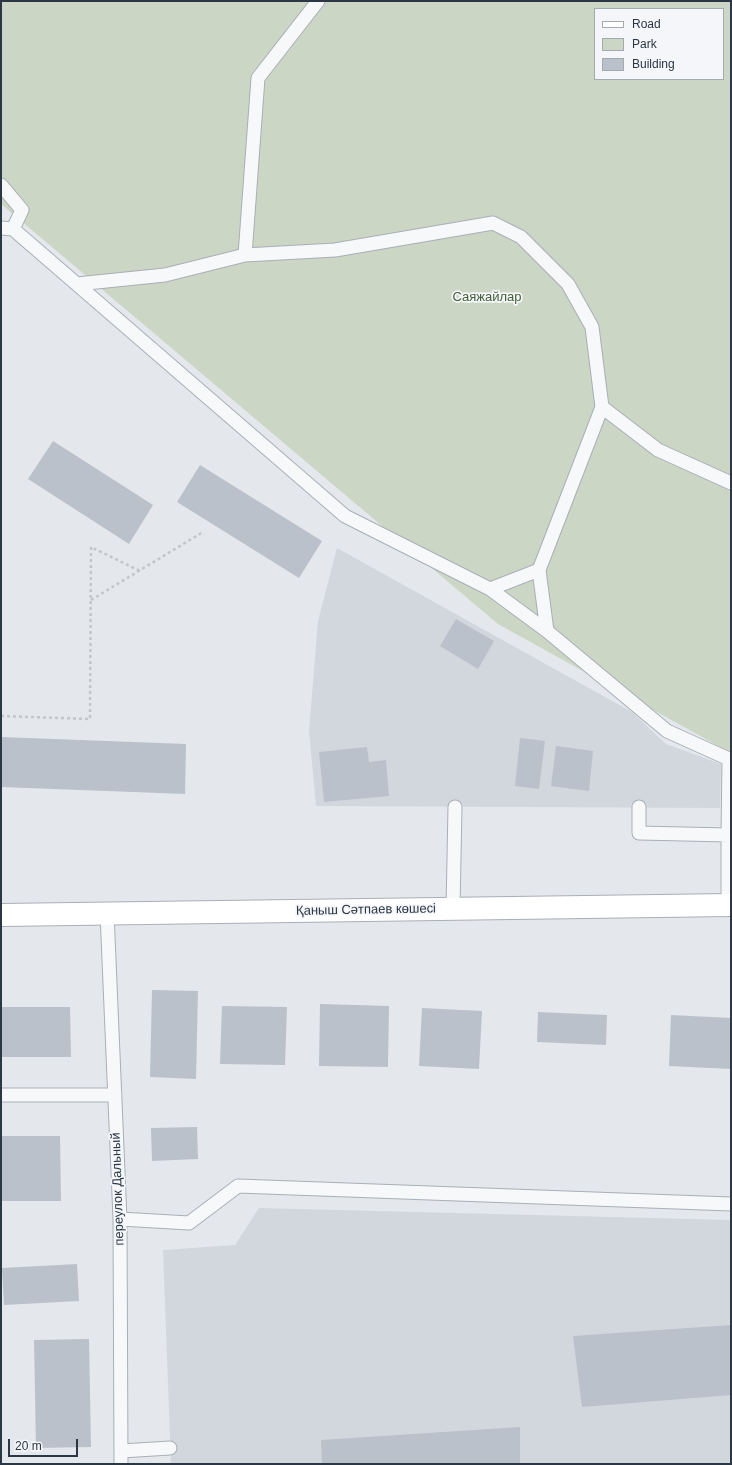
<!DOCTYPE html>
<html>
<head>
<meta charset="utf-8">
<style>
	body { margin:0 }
	#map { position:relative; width:732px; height:1465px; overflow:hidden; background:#e4e8ec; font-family:Arial,sans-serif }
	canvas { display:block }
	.frame { position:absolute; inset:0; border:2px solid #2b3745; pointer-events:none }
	.legend { position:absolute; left:594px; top:8px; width:130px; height:72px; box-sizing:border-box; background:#f4f6f9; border:1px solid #a4aab1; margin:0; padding:5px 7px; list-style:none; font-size:12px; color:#2b3745 }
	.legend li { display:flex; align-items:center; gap:8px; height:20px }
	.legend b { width:20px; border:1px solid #a4aab1 }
	.scale { position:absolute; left:8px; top:1439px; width:70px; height:18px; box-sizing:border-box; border:2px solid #2b3745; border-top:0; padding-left:5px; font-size:12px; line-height:14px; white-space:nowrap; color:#2b3745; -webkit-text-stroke:3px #f4f6f9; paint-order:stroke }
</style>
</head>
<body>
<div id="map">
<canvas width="732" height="1465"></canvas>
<div class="frame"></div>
<ul class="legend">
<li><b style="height:5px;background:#fff"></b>Road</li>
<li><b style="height:11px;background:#cbd6c5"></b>Park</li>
<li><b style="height:11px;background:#bbc1ca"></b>Building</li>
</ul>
<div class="scale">20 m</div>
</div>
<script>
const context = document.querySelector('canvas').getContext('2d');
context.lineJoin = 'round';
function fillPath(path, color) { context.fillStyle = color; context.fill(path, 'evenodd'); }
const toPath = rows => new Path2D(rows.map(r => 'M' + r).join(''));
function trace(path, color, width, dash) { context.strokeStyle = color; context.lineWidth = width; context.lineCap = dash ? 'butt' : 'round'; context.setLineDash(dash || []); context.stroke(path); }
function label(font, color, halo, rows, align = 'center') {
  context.font = font + ' Arial,sans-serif'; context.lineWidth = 3.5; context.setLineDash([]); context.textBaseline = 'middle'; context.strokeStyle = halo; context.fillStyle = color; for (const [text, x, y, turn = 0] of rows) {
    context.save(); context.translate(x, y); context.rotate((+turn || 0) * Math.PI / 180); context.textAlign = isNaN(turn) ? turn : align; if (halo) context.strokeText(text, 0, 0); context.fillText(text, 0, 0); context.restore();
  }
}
fillPath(toPath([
	[337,548,632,712,666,744,721,764,720,808,316,806,309,731,318,621],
	[259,1208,731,1220,731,1464,171,1464,163,1250,235,1245]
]), '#d2d7de');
fillPath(toPath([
	[1,1,731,1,731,753,498,624,1,204],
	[595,9,723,9,723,79,595,79]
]), '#cbd6c5');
fillPath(toPath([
	[53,441,153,505,129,544,28,479],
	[200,465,322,541,299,578,177,502],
	[456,619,494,641,478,669,440,646],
	[1,737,186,744,185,794,1,787],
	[520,738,545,741,539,789,515,786],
	[556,746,593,751,589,791,551,786],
	[367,747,369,762,386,760,389,796,324,802,319,752],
	[152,990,198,991,196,1079,150,1077],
	[320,1004,389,1006,388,1067,319,1066],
	[222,1006,287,1007,285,1065,220,1064],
	[1,1007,70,1007,71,1057,1,1057],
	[422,1008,482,1011,479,1069,419,1066],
	[538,1012,607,1015,606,1045,537,1042],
	[671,1015,731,1018,731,1069,669,1066],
	[197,1127,198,1159,152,1161,151,1128],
	[1,1136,60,1136,61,1201,1,1201],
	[77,1264,79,1301,4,1305,2,1268],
	[731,1325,731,1395,582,1407,573,1336],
	[89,1339,91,1447,36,1448,34,1340],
	[520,1427,520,1464,322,1464,321,1440]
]), '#bbc1ca');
const lane = toPath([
	[1,185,22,210,13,229],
	[1,228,13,229,345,516,490,589,547,631,667,731,729,759,728,835],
	[245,255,335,250,493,223,521,237,568,284,592,327,602,407,539,570,490,589],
	[77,284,165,275,245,255,258,78,318,1],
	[602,407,658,450,731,483],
	[539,570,547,631],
	[639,807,639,833,728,835,728,905],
	[453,909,455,807],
	[107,913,120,1219,121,1464],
	[1,1095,115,1095],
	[120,1219,189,1223,238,1186,731,1204],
	[121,1451,170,1448]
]);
const secondary = toPath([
	[1,915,731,905]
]);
trace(lane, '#a9afb7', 15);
trace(secondary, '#a9afb7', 24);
trace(toPath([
	[91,600,203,532],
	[1,716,90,719,91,547,140,571]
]), '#c2c6cb', 2.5, [3, 3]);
trace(lane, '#f7f8fa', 13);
trace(secondary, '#fff', 22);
label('13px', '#446038', '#f4f6f9', [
	["Саяжайлар",487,297]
]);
label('13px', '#2b3745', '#f4f6f9', [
	["Қаныш Сәтпаев көшесі",366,910,-1],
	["переулок Дальный",118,1189,-92]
]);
</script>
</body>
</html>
